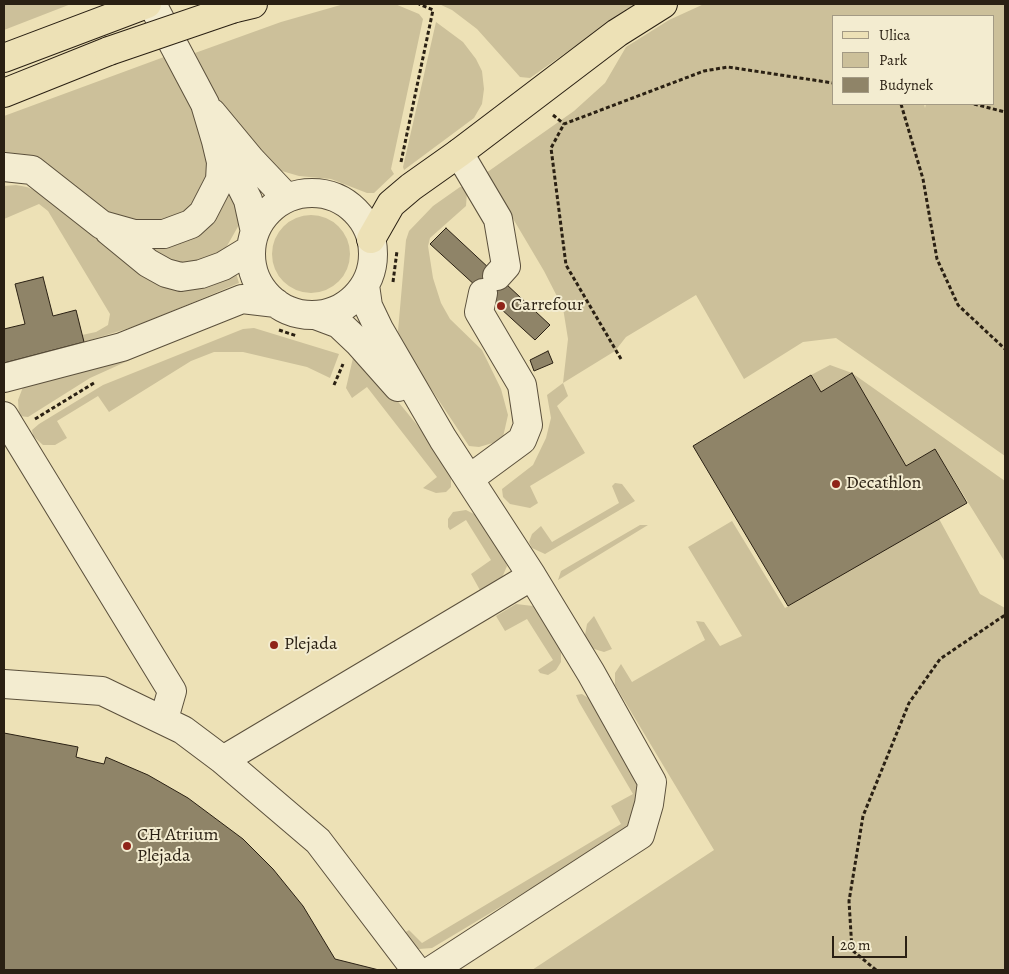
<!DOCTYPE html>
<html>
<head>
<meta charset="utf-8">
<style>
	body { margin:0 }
	#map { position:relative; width:1009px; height:974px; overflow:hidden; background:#ede1b6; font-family:Alegreya,serif }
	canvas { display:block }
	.frame { position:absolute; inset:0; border:5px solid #2a2013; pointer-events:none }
	.legend { position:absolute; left:832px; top:15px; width:162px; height:90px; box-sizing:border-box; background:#f3ecd0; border:1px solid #a39a84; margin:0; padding:6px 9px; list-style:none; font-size:15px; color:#2a2013 }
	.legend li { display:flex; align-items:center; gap:10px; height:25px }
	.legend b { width:25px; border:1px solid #a39a84 }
	.scale { position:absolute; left:832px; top:936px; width:75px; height:22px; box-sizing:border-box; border:2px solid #2a2013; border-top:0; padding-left:6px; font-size:15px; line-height:18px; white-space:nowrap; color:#2a2013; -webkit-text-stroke:4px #f3ecd0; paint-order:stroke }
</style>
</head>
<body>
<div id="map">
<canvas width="1009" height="974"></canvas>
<div class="frame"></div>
<ul class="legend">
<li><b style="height:6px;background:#ede1b6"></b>Ulica</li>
<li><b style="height:14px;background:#ccc09a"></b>Park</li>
<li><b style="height:14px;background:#8f8468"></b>Budynek</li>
</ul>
<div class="scale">20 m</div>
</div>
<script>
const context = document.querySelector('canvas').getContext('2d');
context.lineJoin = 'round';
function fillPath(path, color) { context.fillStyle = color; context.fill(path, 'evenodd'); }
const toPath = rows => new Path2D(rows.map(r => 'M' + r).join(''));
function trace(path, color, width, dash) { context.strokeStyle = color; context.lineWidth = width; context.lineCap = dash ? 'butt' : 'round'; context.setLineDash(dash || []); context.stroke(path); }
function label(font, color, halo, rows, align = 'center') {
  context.font = font + ' Alegreya,serif'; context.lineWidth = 4; context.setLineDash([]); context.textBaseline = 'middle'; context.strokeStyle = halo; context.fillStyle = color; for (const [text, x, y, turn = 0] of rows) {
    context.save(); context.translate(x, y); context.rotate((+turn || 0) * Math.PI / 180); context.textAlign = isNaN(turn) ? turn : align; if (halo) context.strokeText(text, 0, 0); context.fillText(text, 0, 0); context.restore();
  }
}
fillPath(toPath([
	[4,4,71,4,4,30],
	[344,4,395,4,419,14,423,19,391,169,394,174,374,193,367,193,331,179,299,176,275,169,245,138,216,96,195,53,281,22],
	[439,4,642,4,601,28,530,78,520,77,477,29,452,10],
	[704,4,1005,4,1005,456,836,338,803,342,744,379,696,295,626,337,615,351,563,383,568,396,557,406,585,453,530,486,538,503,530,508,510,504,503,497,502,489,533,465,546,438,551,418,547,395,563,383,568,339,563,308,544,271,486,173,574,111,605,83,626,47,669,20],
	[833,16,993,16,993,104,926,104,925,108,924,104,833,104],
	[436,22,463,42,476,59,482,71,484,89,482,104,474,118,404,170,403,167],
	[164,57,204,128,212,175,189,213,167,223,125,223,39,162,4,155,4,116],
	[16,185,27,187,40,193,147,273,236,273,239,283,139,325,84,342,82,335,96,332,108,325,110,314,48,211,39,204,4,219,4,186],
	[460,187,465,187,467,192,466,206,430,238,428,246,433,278,441,303,450,319,482,350,501,389,508,415,503,437,496,442,479,447,469,446,400,342,398,331,406,240,409,231,433,206],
	[232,189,240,223,227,246,221,252,213,257,179,265,150,249,224,199],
	'272 254a39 39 0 1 1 78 0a39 39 0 1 1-78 0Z',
	[254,328,339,354,330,378,307,367,243,352,214,352,191,361,109,412,98,396,57,421,67,438,55,445,43,445,33,436,32,430,39,424,103,385,243,329],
	[152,350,90,378,28,417,19,416,18,400,23,387],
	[358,353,418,426,451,473,451,487,446,492,436,493,423,488,437,477,367,387,352,398,346,388,353,358],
	[830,365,852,373,1005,481,1005,562,935,449,906,466,852,374,821,392,811,375],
	[615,483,622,484,635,501,545,554,532,548,529,542,532,534,541,526,552,542,619,503,612,486],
	[466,510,478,516,504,557,507,566,501,580,481,592,471,574,491,560,466,520,450,530,448,527,448,519,453,512],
	[938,517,980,594,1005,608,1005,970,532,970,714,850,615,685,615,673,621,664,632,682,705,640,696,621,704,622,720,646,742,636,688,547,732,521,785,608],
	[640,525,648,525,558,580,561,571],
	[516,604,533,606,561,650,561,662,556,670,548,675,540,673,538,670,553,660,527,619,505,631,496,616],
	[594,616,612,649,604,652,591,648,585,635,587,624],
	[582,694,590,699,637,780,639,795,626,830,612,840,432,948,419,949,409,947,404,933,409,930,422,943,621,824,611,806,633,794,579,702,576,695]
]), '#ccc09a');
const building = toPath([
	[446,228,550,325,535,340,430,244,446,228],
	[43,277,53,316,76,310,84,342,4,363,4,329,25,324,15,284,43,277],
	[548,351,553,363,534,371,530,360,548,351],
	[852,373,906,466,935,449,967,503,788,606,693,446,811,375,821,392,852,373],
	[4,733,78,747,76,757,91,761,104,764,106,757,148,775,188,798,243,839,273,869,303,906,335,959,379,970,4,970,4,733]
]);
fillPath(building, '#8f8468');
trace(building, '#2a2013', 1);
const minor = toPath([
	[212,113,251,160,287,198],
	[222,148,248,200,255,232],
	[459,153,498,219,506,266,497,276],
	[4,167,32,170,102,225,134,234,164,234,191,224,203,213,220,180,221,162,216,141,205,104,152,4],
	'251 254a61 61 0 1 1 122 0a61 61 0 1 1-122 0Z',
	[109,231,148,263,166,273,181,277,201,274,223,266,251,249],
	[365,285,368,306,379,329,443,439,532,576,591,673,652,782,649,804,640,835,432,970],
	[315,315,339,324,358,342,398,387],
	[4,378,122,347,242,299,276,303],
	[4,416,172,691,164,719],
	[469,479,522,440,528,425,522,385,479,312,483,293],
	[4,684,102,691,183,730,223,760,318,841,416,970],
	[223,760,532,576]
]);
const major = toPath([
	[232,9,253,4],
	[4,58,147,4],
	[4,93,109,51],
	[371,239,391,204,411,187,459,153,617,33,663,4]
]);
trace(minor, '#5b503c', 30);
trace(major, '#2a2013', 30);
trace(toPath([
	[901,104,923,179,937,259,958,305,1005,349],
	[974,104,1005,112],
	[553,115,564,124],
	[401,162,433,10,419,4],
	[393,282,397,251],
	[279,330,297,336],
	[621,359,566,265,551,148,564,124,704,71,728,67,833,83],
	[334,385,343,364],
	[35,419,94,383],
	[876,970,852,950,849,901,863,816,909,703,940,659,1005,615]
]), '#2a2013', 3, [4, 2.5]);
trace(minor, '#f3ecd0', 28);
trace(major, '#ede1b6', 28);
const majorBridge = toPath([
	[109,51,232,9]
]);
trace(majorBridge, '#2a2013', 30, []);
trace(majorBridge, '#ede1b6', 28);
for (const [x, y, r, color] of [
	[501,306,5,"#8f2418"],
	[836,484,5,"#8f2418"],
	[274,645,5,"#8f2418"],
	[127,846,5,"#8f2418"]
]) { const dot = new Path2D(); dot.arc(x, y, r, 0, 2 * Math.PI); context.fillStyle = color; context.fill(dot); trace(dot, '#f3ecd0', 2); }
label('18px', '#2a2013', '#f3ecd0', [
	["Carrefour",511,306],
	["Decathlon",846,484],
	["Plejada",284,645],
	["CH Atrium",137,836],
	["Plejada",137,857]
], 'left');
</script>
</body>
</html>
